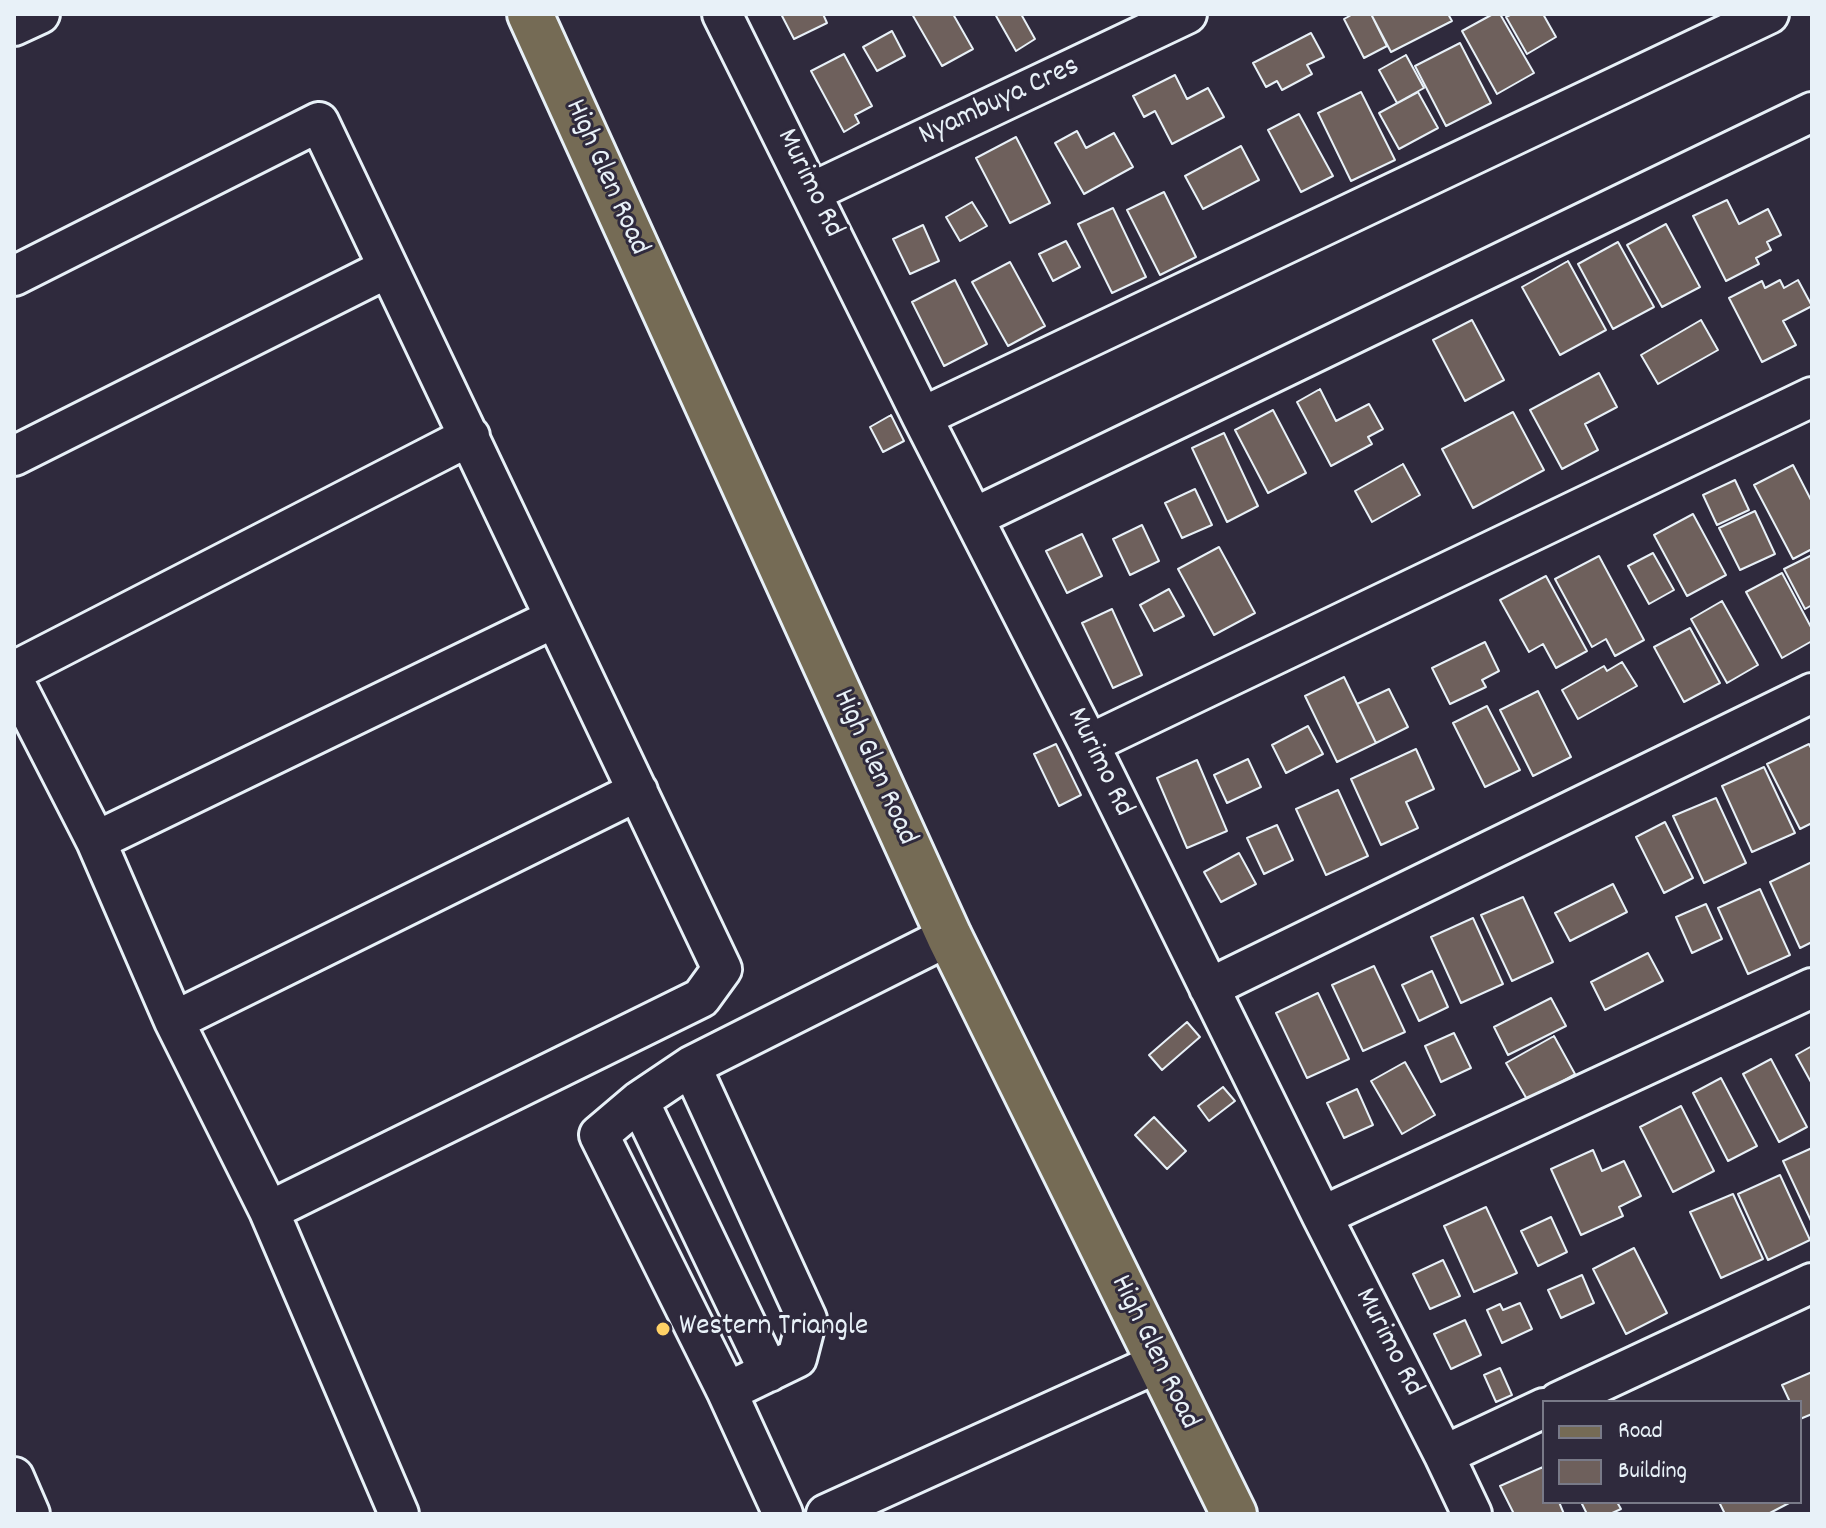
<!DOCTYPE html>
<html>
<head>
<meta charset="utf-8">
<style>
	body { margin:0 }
	#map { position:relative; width:1826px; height:1528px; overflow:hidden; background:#2f2a3d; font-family:Dekko,sans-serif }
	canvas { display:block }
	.frame { position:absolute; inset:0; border:16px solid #e8f1f8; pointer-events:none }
	.legend { position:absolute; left:1542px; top:1400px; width:260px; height:104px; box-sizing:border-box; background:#2f2a3d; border:2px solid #797a88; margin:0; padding:10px 14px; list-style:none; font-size:24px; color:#e8f1f8 }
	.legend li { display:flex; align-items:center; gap:16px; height:40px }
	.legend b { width:40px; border:2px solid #797a88 }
</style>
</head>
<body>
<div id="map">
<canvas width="1826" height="1528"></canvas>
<div class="frame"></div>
<ul class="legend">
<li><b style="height:10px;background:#756b55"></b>Road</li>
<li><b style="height:22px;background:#6e605c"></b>Building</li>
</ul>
</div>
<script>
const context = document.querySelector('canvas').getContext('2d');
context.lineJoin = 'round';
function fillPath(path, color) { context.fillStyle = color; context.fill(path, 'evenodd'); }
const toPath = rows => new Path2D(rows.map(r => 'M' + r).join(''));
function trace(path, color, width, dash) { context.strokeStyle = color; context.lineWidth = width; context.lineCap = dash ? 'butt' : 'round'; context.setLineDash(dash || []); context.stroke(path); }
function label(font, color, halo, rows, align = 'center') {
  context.font = font + ' Dekko,sans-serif'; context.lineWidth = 6; context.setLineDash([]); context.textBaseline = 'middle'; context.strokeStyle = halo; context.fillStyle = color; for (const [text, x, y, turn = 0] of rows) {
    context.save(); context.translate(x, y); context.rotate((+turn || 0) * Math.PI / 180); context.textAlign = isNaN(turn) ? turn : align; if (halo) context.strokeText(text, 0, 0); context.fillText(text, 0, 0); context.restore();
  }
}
const building = toPath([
	[781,14,823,14,827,23,794,39,781,14],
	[912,14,953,14,973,49,942,66,912,14],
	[995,14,1021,14,1035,39,1016,51,995,14],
	[1353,14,1371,14,1387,46,1364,58,1344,19,1353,14],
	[1371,14,1448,14,1452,21,1391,52,1371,14],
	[1493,14,1500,14,1534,73,1497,94,1462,31,1493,14],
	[1512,14,1543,14,1556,37,1527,54,1506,17,1512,14],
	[892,31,905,56,877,71,863,47,892,31],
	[1311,33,1324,57,1307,65,1312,74,1282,90,1277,81,1266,87,1253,63,1311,33],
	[1460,43,1491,103,1446,126,1415,66,1460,43],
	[844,54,872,106,855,115,859,123,844,132,811,71,844,54],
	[1406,55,1424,88,1397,103,1379,70,1406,55],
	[1175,75,1187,99,1208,88,1224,117,1172,144,1155,111,1144,117,1133,96,1175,75],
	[1361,92,1395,160,1351,181,1318,113,1361,92],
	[1418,92,1438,128,1399,149,1379,113,1418,92],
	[1299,114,1333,176,1301,192,1268,130,1299,114],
	[1077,131,1086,148,1114,133,1133,167,1084,194,1055,143,1077,131],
	[1016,137,1050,203,1010,223,976,158,1016,137],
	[1241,146,1259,180,1203,209,1185,176,1241,146],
	[1164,192,1196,257,1160,275,1127,210,1164,192],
	[1727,200,1739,224,1768,209,1781,235,1767,242,1771,250,1756,258,1759,264,1726,281,1693,216,1727,200],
	[972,202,987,226,960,241,946,217,972,202],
	[1113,208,1146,277,1112,293,1078,224,1113,208],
	[1666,224,1700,287,1662,307,1627,245,1666,224],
	[923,225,939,261,910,274,893,239,923,225],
	[1066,241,1080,267,1053,281,1039,254,1066,241],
	[1618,242,1654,307,1613,329,1578,264,1618,242],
	[1568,261,1606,330,1560,355,1522,287,1568,261],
	[1010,262,1045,326,1008,346,972,282,1010,262],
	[955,280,987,344,944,366,912,302,955,280],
	[1780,280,1784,288,1798,280,1812,306,1783,321,1796,345,1762,362,1729,298,1762,281,1765,288,1780,280],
	[1472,320,1504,380,1465,401,1433,340,1472,320],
	[1701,320,1718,350,1658,384,1641,355,1701,320],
	[1599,373,1617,407,1585,424,1598,450,1562,469,1530,410,1599,373],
	[1320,389,1336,421,1369,404,1383,429,1368,437,1372,444,1331,466,1297,402,1320,389],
	[1273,410,1306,473,1268,493,1235,430,1273,410],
	[1513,412,1544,470,1473,508,1442,449,1513,412],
	[891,415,904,441,883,452,870,427,891,415],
	[1224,433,1258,506,1227,522,1192,448,1224,433],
	[1403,464,1420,495,1372,522,1355,491,1403,464],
	[1793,465,1812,502,1812,549,1793,559,1754,485,1793,465],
	[1735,480,1749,510,1717,525,1703,495,1735,480],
	[1195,489,1212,525,1182,538,1165,503,1195,489],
	[1755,511,1775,554,1740,570,1719,528,1755,511],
	[1693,514,1726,575,1687,596,1654,535,1693,514],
	[1142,525,1159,561,1130,575,1113,539,1142,525],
	[1082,534,1102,576,1067,593,1046,551,1082,534],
	[1219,547,1255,613,1214,635,1178,569,1219,547],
	[1653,553,1674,590,1649,604,1628,566,1653,553],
	[1812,555,1812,605,1805,609,1784,569,1812,555],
	[1599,556,1644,640,1615,656,1606,639,1592,647,1555,579,1599,556],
	[1782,573,1812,629,1812,641,1782,658,1746,592,1782,573],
	[1546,576,1587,651,1556,668,1543,644,1529,652,1500,600,1546,576],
	[1169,589,1184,616,1154,631,1140,605,1169,589],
	[1722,601,1758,665,1727,683,1691,619,1722,601],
	[1112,609,1142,675,1113,688,1082,623,1112,609],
	[1690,628,1720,683,1684,702,1654,647,1690,628],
	[1485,642,1499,671,1482,680,1486,687,1450,704,1432,668,1485,642],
	[1622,662,1637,686,1578,719,1562,690,1604,666,1607,671,1622,662],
	[1344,677,1376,743,1337,762,1305,696,1344,677],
	[1389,689,1408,727,1376,743,1357,704,1389,689],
	[1538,691,1571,757,1533,776,1500,710,1538,691],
	[1487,706,1520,770,1485,787,1453,723,1487,706],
	[1308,726,1323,754,1286,773,1272,745,1308,726],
	[1056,744,1081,795,1059,806,1034,754,1056,744],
	[1809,744,1812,750,1812,823,1800,829,1767,764,1809,744],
	[1416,749,1434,789,1406,802,1418,828,1381,845,1351,779,1416,749],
	[1248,759,1261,787,1227,803,1214,775,1248,759],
	[1197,760,1227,831,1187,848,1157,778,1197,760],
	[1764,767,1795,833,1752,852,1722,786,1764,767],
	[1338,790,1368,856,1326,875,1296,809,1338,790],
	[1716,798,1746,863,1704,883,1673,816,1716,798],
	[1665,822,1693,878,1664,893,1636,837,1665,822],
	[1277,825,1293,860,1264,874,1247,838,1277,825],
	[1239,853,1256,884,1221,902,1204,872,1239,853],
	[1812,862,1812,942,1800,948,1770,882,1812,862],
	[1613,884,1627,912,1570,941,1555,913,1613,884],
	[1760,889,1790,955,1748,974,1718,908,1760,889],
	[1523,897,1553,962,1512,981,1481,915,1523,897],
	[1706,904,1722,939,1692,953,1676,917,1706,904],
	[1473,918,1503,984,1461,1003,1431,937,1473,918],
	[1648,953,1663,981,1605,1010,1591,982,1648,953],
	[1374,966,1405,1032,1363,1051,1332,985,1374,966],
	[1432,971,1448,1007,1419,1021,1402,985,1432,971],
	[1318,993,1349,1059,1307,1078,1276,1013,1318,993],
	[1551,998,1566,1026,1508,1055,1494,1027,1551,998],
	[1187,1022,1200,1037,1162,1070,1149,1055,1187,1022],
	[1454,1033,1471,1068,1441,1082,1425,1046,1454,1033],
	[1554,1036,1575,1074,1528,1101,1506,1063,1554,1036],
	[1812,1046,1812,1084,1796,1055,1812,1046],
	[1771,1059,1807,1127,1779,1142,1743,1074,1771,1059],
	[1405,1062,1435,1115,1402,1134,1371,1081,1405,1062],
	[1721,1078,1757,1146,1728,1161,1693,1093,1721,1078],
	[1223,1087,1235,1101,1209,1121,1198,1106,1223,1087],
	[1357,1089,1373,1125,1344,1138,1327,1103,1357,1089],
	[1681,1106,1714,1171,1673,1192,1640,1127,1681,1106],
	[1154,1117,1186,1151,1167,1169,1135,1135,1154,1117],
	[1812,1148,1812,1223,1783,1161,1812,1148],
	[1593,1150,1602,1171,1624,1161,1641,1196,1619,1207,1623,1216,1581,1235,1551,1169,1593,1150],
	[1780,1175,1810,1240,1768,1260,1738,1194,1780,1175],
	[1733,1194,1763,1259,1721,1278,1690,1212,1733,1194],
	[1486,1207,1517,1273,1474,1292,1444,1226,1486,1207],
	[1551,1217,1567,1252,1538,1266,1521,1231,1551,1217],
	[1634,1248,1667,1313,1626,1334,1593,1269,1634,1248],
	[1443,1260,1460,1296,1430,1309,1413,1274,1443,1260],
	[1582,1275,1594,1303,1561,1318,1548,1290,1582,1275],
	[1520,1303,1532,1329,1502,1343,1487,1310,1500,1304,1503,1310,1520,1303],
	[1465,1320,1481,1355,1451,1369,1434,1334,1465,1320],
	[1500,1368,1512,1395,1496,1402,1484,1375,1500,1368],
	[1812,1372,1812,1414,1800,1419,1800,1402,1790,1402,1782,1385,1812,1372],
	[1543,1467,1544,1502,1559,1502,1564,1514,1514,1514,1500,1486,1543,1467],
	[1581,1502,1617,1502,1621,1509,1610,1514,1587,1514,1581,1502],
	[1719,1502,1791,1502,1768,1514,1725,1514,1719,1502]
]);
fillPath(building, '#6e605c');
trace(building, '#e8f1f8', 2);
const minor = toPath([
	[722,14,922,417,1089,744,1322,1216,1444,1455,1472,1514],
	[14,26,40,14],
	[812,192,1187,14],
	[14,276,319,122,722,969,701,998,269,1211],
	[922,417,1769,14],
	[14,456,388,268],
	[975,517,1812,112],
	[14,671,470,436],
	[14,681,96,841,174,1021,269,1211,399,1514],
	[1089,744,1812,397],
	[96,841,555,618],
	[1209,988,1812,693],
	[174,1021,638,791],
	[691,1066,807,1319,797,1358,727,1392],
	[639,1101,769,1372],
	[1322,1216,1812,988],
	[1558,1402,1812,1283],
	[1444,1455,1544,1408],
	[14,1477,30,1514],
	[783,1514,727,1392,599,1135,639,1101,691,1066,949,936],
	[826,1514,1158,1363]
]);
const major = toPath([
	[530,14,949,936,1234,1514]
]);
trace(minor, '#e8f1f8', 44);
trace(major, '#e8f1f8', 50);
trace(minor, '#2f2a3d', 38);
trace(major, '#756b55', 44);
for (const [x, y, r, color] of [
	[663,1329,8,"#ffd166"]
]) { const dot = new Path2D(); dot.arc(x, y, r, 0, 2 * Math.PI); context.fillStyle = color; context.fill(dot); trace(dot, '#2f2a3d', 3); }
label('30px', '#e8f1f8', '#2f2a3d', [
	["Nyambuya Cres",1000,103,-25],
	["High Glen Road",605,178,66],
	["Murimo Rd",808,184,64],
	["Murimo Rd",1098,763,64],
	["High Glen Road",873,768,66],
	["Murimo Rd",1387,1343,63],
	["High Glen Road",1153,1353,64]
]);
label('30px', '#e8f1f8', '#2f2a3d', [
	["Western Triangle",679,1329]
], 'left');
</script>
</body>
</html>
